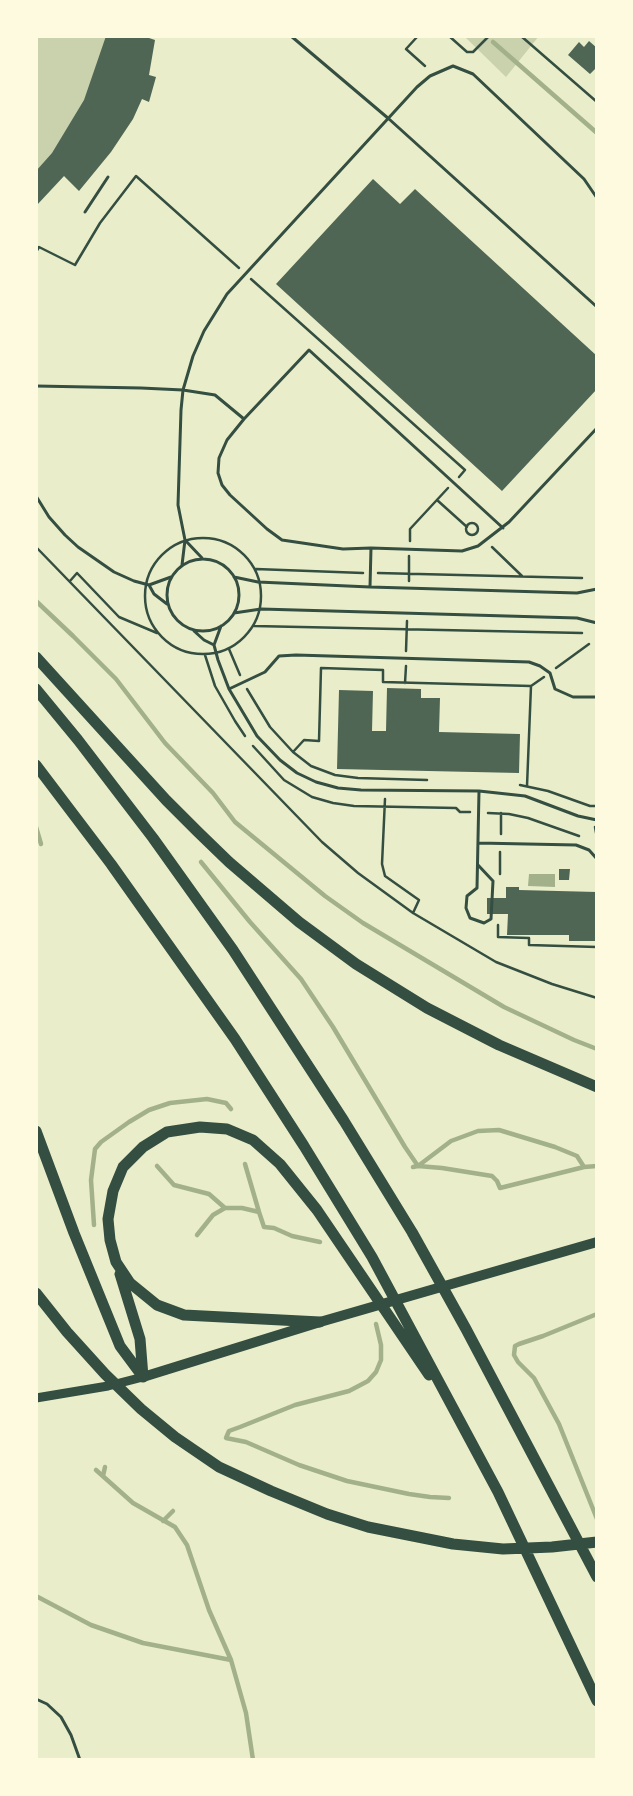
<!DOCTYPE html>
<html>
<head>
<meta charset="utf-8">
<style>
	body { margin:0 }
	#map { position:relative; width:633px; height:1796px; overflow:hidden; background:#e9edc9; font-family:Poppins,sans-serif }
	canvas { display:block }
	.frame { position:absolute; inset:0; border:38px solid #fefae0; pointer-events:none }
</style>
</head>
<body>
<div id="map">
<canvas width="633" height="1796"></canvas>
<div class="frame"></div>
</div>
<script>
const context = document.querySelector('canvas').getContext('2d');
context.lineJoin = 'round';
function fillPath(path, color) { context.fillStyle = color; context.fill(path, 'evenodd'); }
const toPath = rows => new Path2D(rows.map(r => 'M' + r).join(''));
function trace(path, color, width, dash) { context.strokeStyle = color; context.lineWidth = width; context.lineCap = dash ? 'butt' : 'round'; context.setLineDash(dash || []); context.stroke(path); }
fillPath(toPath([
	[36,36,134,36,64,176,36,206],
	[464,36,539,36,506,77]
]), '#cad2ad');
fillPath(toPath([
	[529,874,555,874,555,887,528,886]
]), '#a3b18a');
trace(toPath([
	[493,42,597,133],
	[36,601,73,636,116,679,165,743,213,793,235,822,325,896,363,923,504,1007,574,1040,597,1049],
	[36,827,41,844],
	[201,862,250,922,301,979,333,1027,405,1147,418,1166,413,1167],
	[245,1164,259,1212],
	[157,1166,174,1185,209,1194,225,1208],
	[418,1166,442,1168,492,1176,497,1181,500,1188,584,1167,597,1166],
	[418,1166,451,1141,478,1131,499,1130,555,1147,577,1156,584,1167],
	[94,1225,91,1180,95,1149,101,1142,129,1122,149,1110,170,1103,207,1099,226,1103,231,1109],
	[197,1235,213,1215,225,1208,242,1208,259,1212,264,1227,274,1228,292,1236,320,1242],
	[597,1314,543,1336,519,1344,515,1346,514,1355,518,1362,534,1378,559,1424,597,1519],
	[376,1324,381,1345,381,1360,376,1372,368,1381,349,1391,295,1405,240,1427,229,1431,226,1438,246,1442,299,1465,347,1481,409,1494,430,1497,449,1498],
	[96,1470,133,1503,175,1527,187,1545,209,1610,231,1660,246,1713,253,1760],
	[103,1476,105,1467],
	[163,1521,173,1511],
	[36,1596,91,1625,143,1643,231,1660]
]), '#a3b18a', 4.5);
fillPath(toPath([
	[106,36,143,36,155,40,149,75,156,77,149,102,142,99,133,119,111,152,79,191,64,176,36,206,36,171,52,153,84,100],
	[589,41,597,48,597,67,590,74,568,55,579,42,584,47],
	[373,179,400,204,415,189,597,356,597,389,502,491,276,284],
	[387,688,421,689,421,698,440,698,439,732,520,734,519,773,337,769,339,690,373,691,372,731,386,731],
	[559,869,570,869,569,880,559,880],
	[506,887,519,887,519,890,597,892,597,941,569,941,569,935,507,935,508,914,487,914,487,898,506,898]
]), '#4f6655');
trace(toPath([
	[449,36,467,52,473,52,489,36],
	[521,36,597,102],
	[417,37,406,49,425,66],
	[36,252,39,247,75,265,100,223,136,176,239,268],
	[251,279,465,470,459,477],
	[437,500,467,527],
	'466 529a6 6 0 1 1 12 0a6 6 0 1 1-12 0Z',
	'145 596a58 58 0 1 1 116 0a58 58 0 1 1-116 0Z',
	[410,541,410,529,448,488],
	[36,547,322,842,358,873,413,913,496,962,552,984,597,998],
	[492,547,522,576],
	[256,569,363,573],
	[378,573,582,578],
	[70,581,77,573,119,617,157,633],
	[409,581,409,556],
	[254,626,582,633],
	[229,649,240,675],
	[406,651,407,621],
	[205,655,215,686,235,721,245,736],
	[556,668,589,644],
	[405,683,406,666],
	[531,686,544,677],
	[247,689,270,727,293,752,311,766,335,775,358,778,427,780],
	[253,746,284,780,312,797,333,803,354,806,456,808,460,812,470,812],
	[293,752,304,740,319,741,321,668,383,670,383,682,531,686,527,786],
	[520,785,548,791,590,806,597,806],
	[385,799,382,864,385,876,419,900,413,913],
	[488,813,509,814,528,818,579,836],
	[595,827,597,838],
	[501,834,501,813],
	[500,874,500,852],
	[498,925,498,937,529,938,529,945,597,947]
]), '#344e41', 2.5);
trace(toPath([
	[291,36,389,119,597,307],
	[85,212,108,177],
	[36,386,141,388,183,390,215,395,244,419,227,440,219,458,218,473,222,485,230,495,267,529,282,540,343,549,371,548,462,551,478,546,509,522,597,428],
	[244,419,309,350,503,528],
	[36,496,49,517,65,535,78,547,114,572,134,581,149,585,171,577],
	[185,540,202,558],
	'167 595a36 36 0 1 1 72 0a36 36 0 1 1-72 0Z',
	[182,565,185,540,178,505,181,410,183,390,193,356,204,331,227,294,417,87,430,76,453,66,473,74,584,179,597,198],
	[234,577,258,582,370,587,577,593,597,589],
	[149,585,154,594,167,604],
	[370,587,371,548],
	[234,613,261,609,577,618,597,623],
	[221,626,214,645,218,660,229,689,257,736,280,760,297,773,316,782,338,788,361,790,479,791,525,796,578,816,597,820],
	[194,631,204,640,214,645],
	[229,689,265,672,279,656,296,655,529,662,540,666,550,673,555,689,573,697,597,697],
	[478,843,576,845,589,850,597,859],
	[478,865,493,881,491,919,484,923,470,918,466,908,467,896,477,888,479,791],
	[36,1699,47,1704,61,1717,71,1735,80,1760]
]), '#344e41', 3);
trace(toPath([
	[36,1398,108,1386,143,1377]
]), '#344e41', 9);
trace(toPath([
	[143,1377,320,1322,597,1242]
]), '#344e41', 10);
trace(toPath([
	[36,657,166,800,198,832,229,862,299,922,356,964,427,1008,499,1045,597,1087],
	[36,689,78,740,153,838,233,950,344,1121,412,1232,466,1329,597,1577],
	[36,765,111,864,235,1039,304,1146,372,1257,498,1492,597,1701],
	[36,1131,74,1233,120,1346,143,1377],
	[120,1274,140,1339,143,1377],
	[36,1293,67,1332,105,1374,141,1409,175,1437,219,1467,271,1491,327,1514,368,1527,453,1544,503,1549,552,1547,597,1542],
	[320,1322,184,1315,157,1305,130,1283,116,1262,110,1240,108,1219,113,1191,123,1167,143,1147,167,1132,200,1127,227,1129,253,1140,280,1164,317,1210,429,1375]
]), '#344e41', 11);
</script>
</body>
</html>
